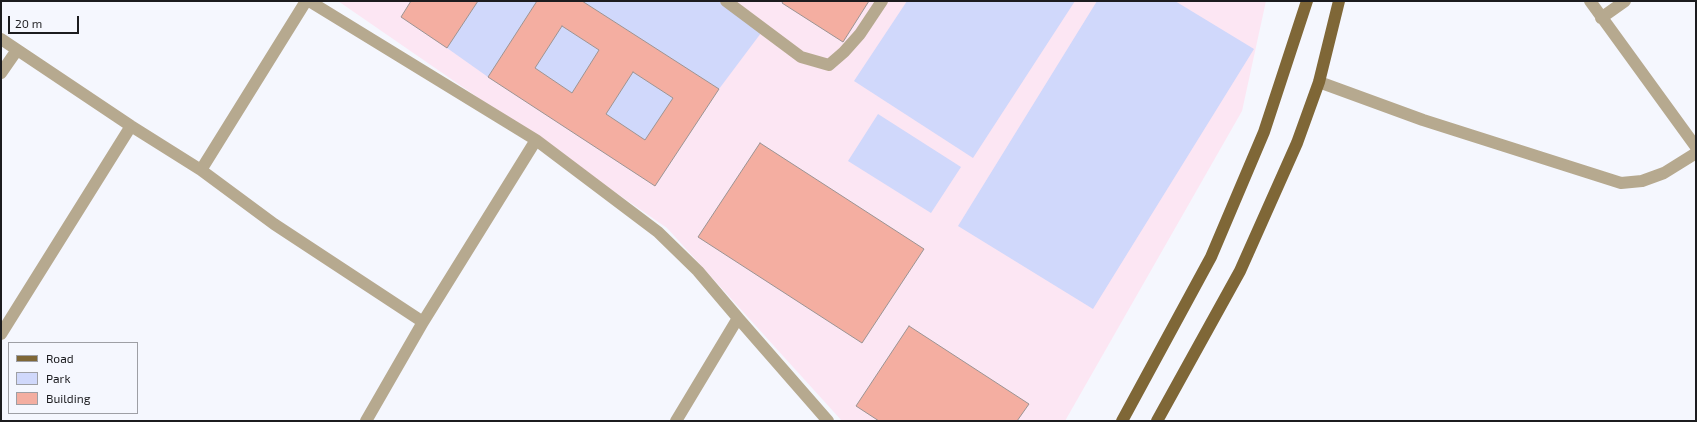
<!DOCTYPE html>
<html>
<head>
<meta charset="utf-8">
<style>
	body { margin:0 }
	#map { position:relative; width:1697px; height:422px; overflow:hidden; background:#f5f7fe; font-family:"Exo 2",sans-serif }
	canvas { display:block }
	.frame { position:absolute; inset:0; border:2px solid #1c1c1f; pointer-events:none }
	.legend { position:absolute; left:8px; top:342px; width:130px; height:72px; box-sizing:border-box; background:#f5f7fe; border:1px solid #9e9fa5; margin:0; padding:5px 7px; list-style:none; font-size:12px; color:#1c1c1f }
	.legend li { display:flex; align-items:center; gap:8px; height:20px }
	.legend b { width:20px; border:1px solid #9e9fa5 }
	.scale { position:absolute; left:8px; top:16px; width:71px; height:18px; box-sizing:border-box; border:2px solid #1c1c1f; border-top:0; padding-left:5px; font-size:12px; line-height:14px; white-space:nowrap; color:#1c1c1f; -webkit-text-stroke:3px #f5f7fe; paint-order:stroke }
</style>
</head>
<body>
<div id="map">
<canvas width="1697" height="422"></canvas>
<div class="frame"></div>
<ul class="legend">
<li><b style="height:5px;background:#7f6737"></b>Road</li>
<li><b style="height:11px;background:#d0d8fb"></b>Park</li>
<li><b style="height:11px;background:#f4aea1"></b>Building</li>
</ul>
<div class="scale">20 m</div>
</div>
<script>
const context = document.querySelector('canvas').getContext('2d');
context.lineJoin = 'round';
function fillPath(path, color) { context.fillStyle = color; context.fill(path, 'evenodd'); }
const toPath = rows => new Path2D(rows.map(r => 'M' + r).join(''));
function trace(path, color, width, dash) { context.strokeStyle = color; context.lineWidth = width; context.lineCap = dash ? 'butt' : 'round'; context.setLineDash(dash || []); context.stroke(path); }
fillPath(toPath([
	[338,1,1266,1,1242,111,1065,421,842,421,667,228]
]), '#fce6f3');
fillPath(toPath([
	[478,1,537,1,488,77,447,48],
	[582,1,726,1,764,29,719,89],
	[907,1,1075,1,973,158,854,81],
	[1097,1,1175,1,1254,49,1093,309,958,226],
	[562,26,599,50,572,93,535,68],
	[633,72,673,98,645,140,606,114],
	[878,114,961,167,931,213,848,161]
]), '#d0d8fb');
const building = toPath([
	[411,1,478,1,447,48,401,17,411,1],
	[537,1,582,1,719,89,655,186,488,77,537,1],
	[562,26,599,50,572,93,535,68,562,26],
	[633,72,673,98,645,140,606,114,633,72],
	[783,1,869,1,843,42,782,3,783,1],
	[760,143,924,249,862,343,698,237,760,143],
	[909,326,1029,404,1017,421,879,421,856,406,909,326]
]);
fillPath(building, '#f4aea1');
trace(building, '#9c9493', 1);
trace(toPath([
	[309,1,536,140,658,232,698,271,738,318,676,421],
	[726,1,801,57,829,65,844,52,860,34,882,1],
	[1590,1,1696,147],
	[1601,18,1625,1],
	[1,39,131,126,201,170,274,224,423,322],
	[1,73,17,50],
	[1319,82,1423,120,1621,183,1642,181,1664,173,1696,153],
	[201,170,306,1],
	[738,318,828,421],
	[1,334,131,126],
	[366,421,423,322,536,140]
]), '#b6a98f', 12);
trace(toPath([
	[1122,421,1211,257,1264,132,1307,1],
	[1157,421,1240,271,1297,143,1319,82,1339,1]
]), '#7f6737', 12);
</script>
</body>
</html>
